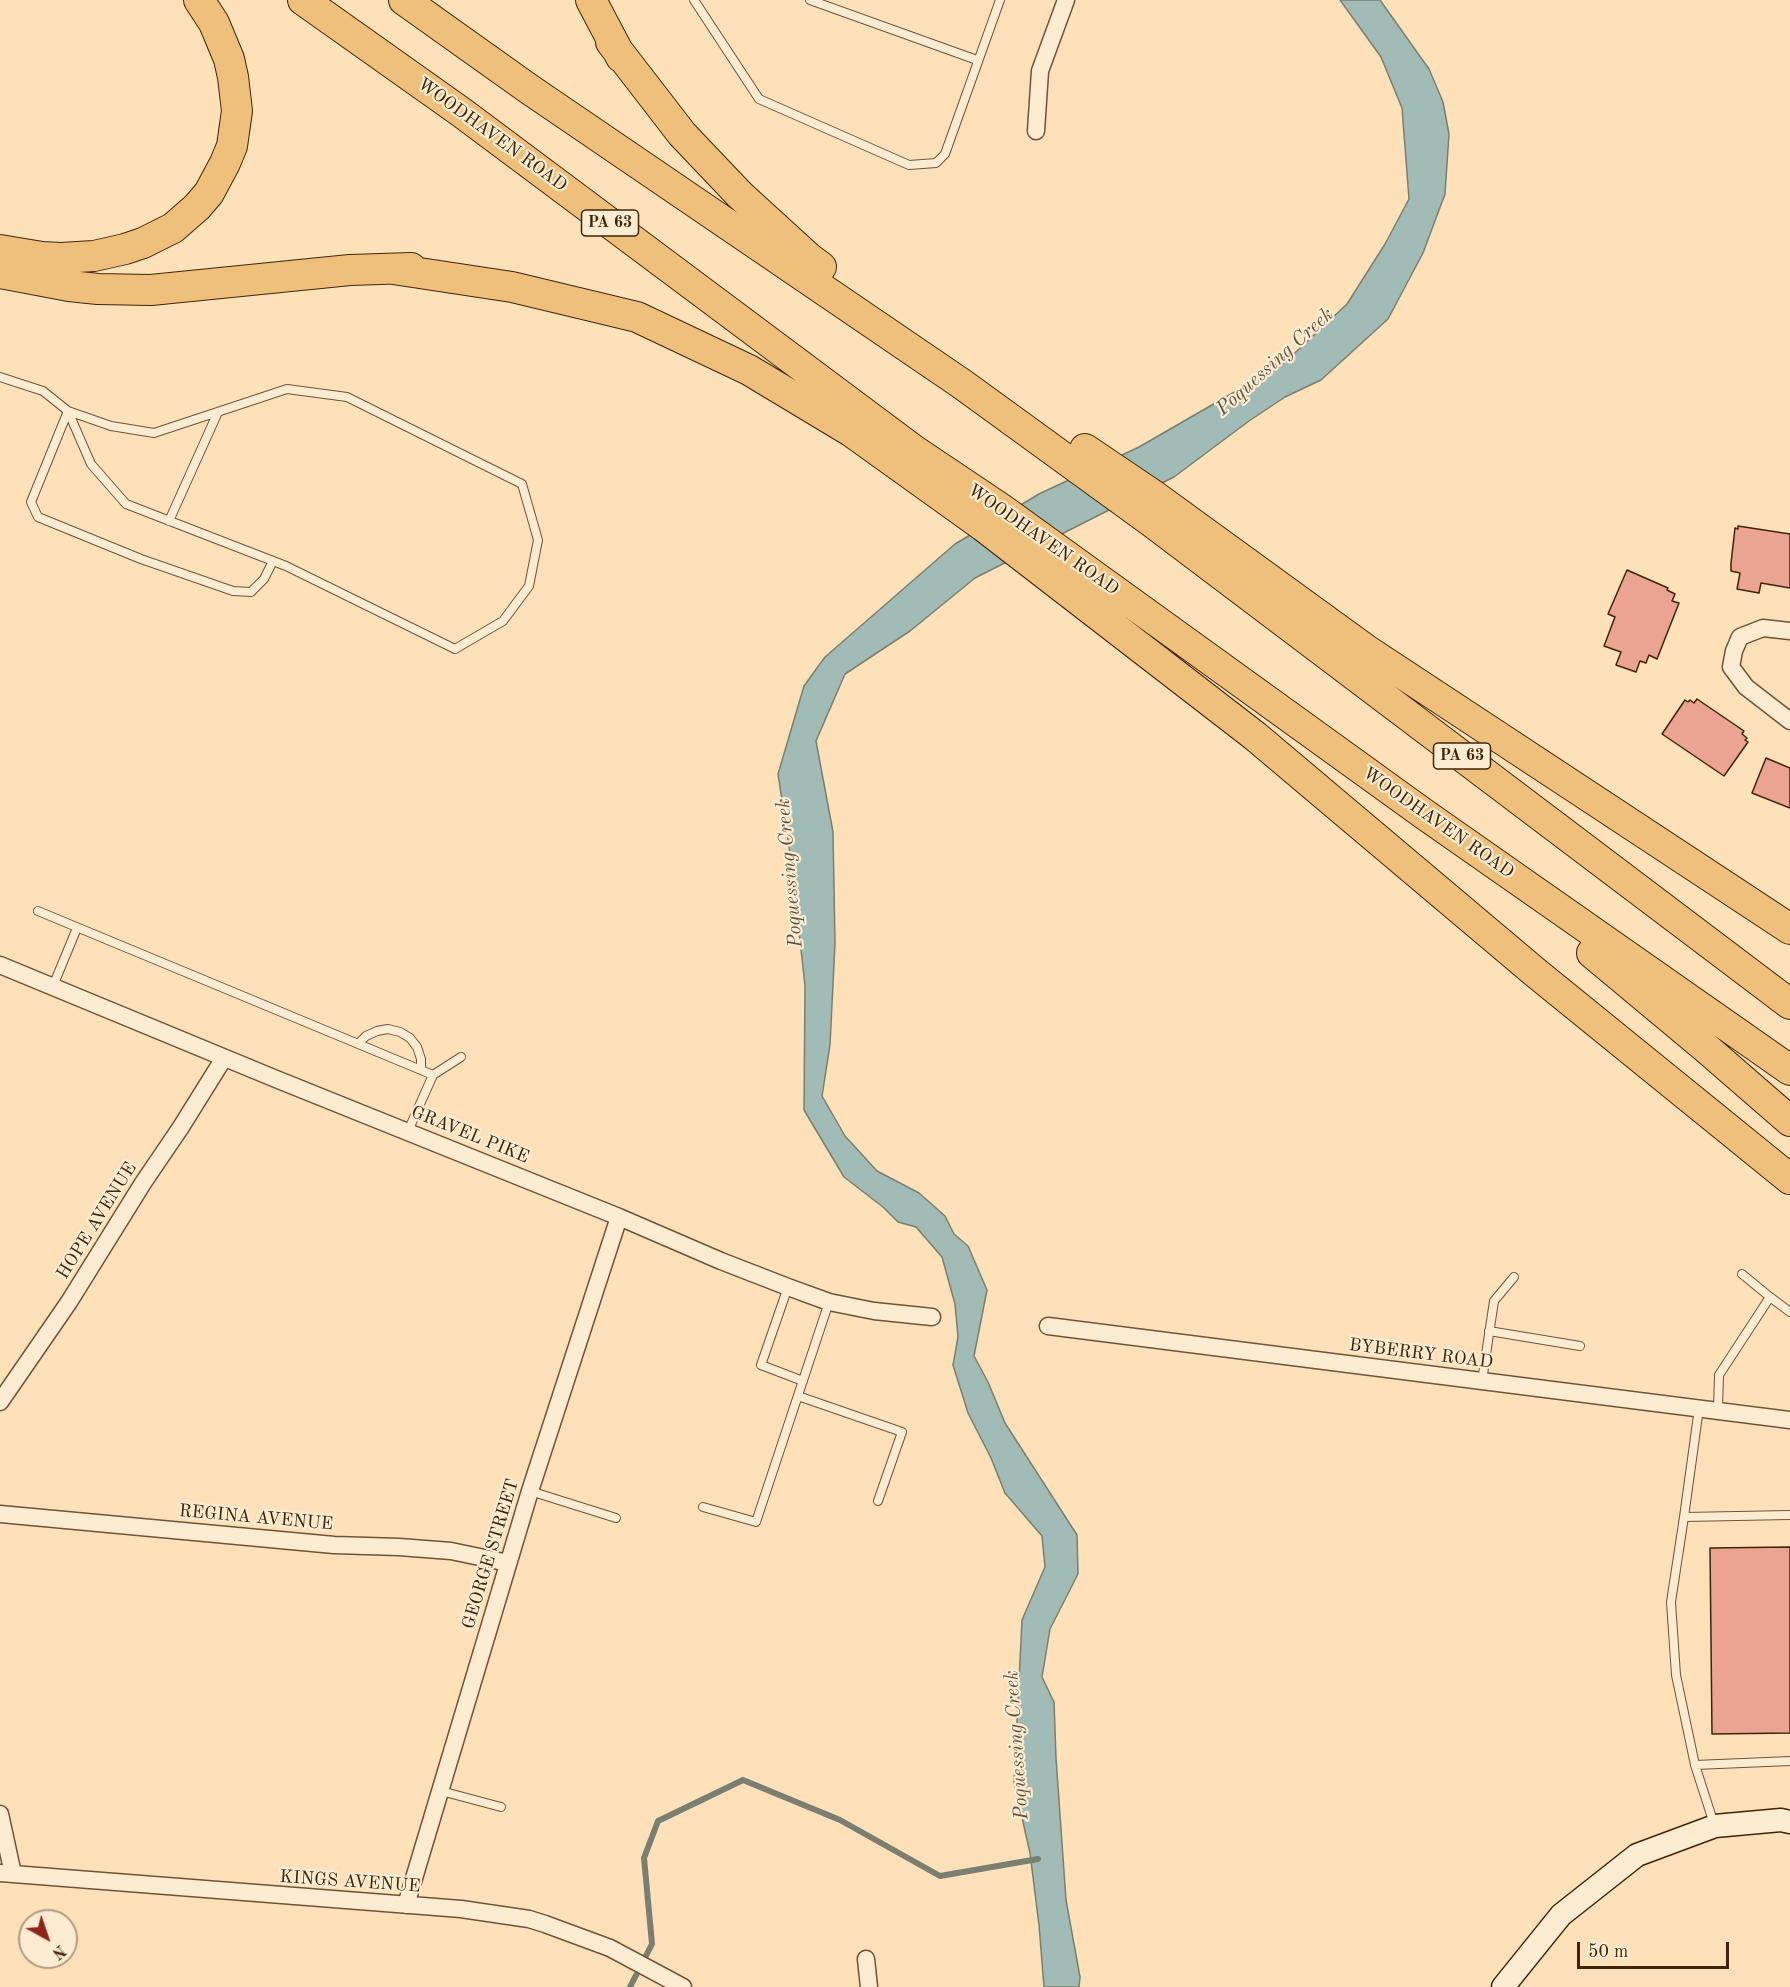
<!DOCTYPE html>
<html>
<head>
<meta charset="utf-8">
<style>
	body { margin:0 }
	#map { position:relative; width:1790px; height:1987px; overflow:hidden; background:#fee1b9; font-family:"Old Standard TT",serif }
	canvas { display:block }
	.north { position:absolute; left:18px; top:1909px; width:60px; height:60px; box-sizing:border-box; background:#feecd2; border:2px solid #b29c81; border-radius:50%; rotate:140deg; font-size:16px; font-weight:700; line-height:24px; text-align:center; color:#3f2407 }
	.north::after { content:''; display:block; margin:auto; width:21px; height:27px; background:#8f2418; clip-path:polygon(50% 0,100% 100%,50% 72%,0 100%) }
	.scale { position:absolute; left:1577px; top:1942px; width:152px; height:27px; box-sizing:border-box; border:3px solid #3f2407; border-top:0; padding-left:8px; font-size:18px; line-height:21px; white-space:nowrap; color:#3f2407; -webkit-text-stroke:4px #feecd2; paint-order:stroke }
</style>
</head>
<body>
<div id="map">
<canvas width="1790" height="1987"></canvas>
<div class="north">N</div>
<div class="scale">50 m</div>
</div>
<script>
const context = document.querySelector('canvas').getContext('2d');
context.lineJoin = 'round';
function fillPath(path, color) { context.fillStyle = color; context.fill(path, 'evenodd'); }
const toPath = rows => new Path2D(rows.map(r => 'M' + r).join(''));
function trace(path, color, width, dash) { context.strokeStyle = color; context.lineWidth = width; context.lineCap = dash ? 'butt' : 'round'; context.setLineDash(dash || []); context.stroke(path); }
function label(font, color, halo, rows, align = 'center') {
  context.font = font + ' "Old Standard TT",serif'; context.lineWidth = 4.5; context.setLineDash([]); context.textBaseline = 'middle'; context.strokeStyle = halo; context.fillStyle = color; for (const [text, x, y, turn = 0] of rows) {
    context.save(); context.translate(x, y); context.rotate((+turn || 0) * Math.PI / 180); context.textAlign = isNaN(turn) ? turn : align; if (halo) context.strokeText(text, 0, 0); context.fillText(text, 0, 0); context.restore();
  }
}
const water = toPath([
	[1340,0,1380,0,1429,69,1443,102,1449,134,1445,194,1423,253,1388,319,1321,380,1285,397,1249,421,1174,477,975,578,910,631,845,674,816,741,833,832,835,943,830,1045,822,1096,845,1136,877,1171,919,1193,945,1216,954,1234,968,1246,987,1290,974,1356,988,1382,1005,1423,1077,1535,1078,1574,1050,1629,1042,1677,1054,1702,1056,1758,1066,1900,1080,1977,1079,1987,1044,1987,1039,1925,1030,1853,1014,1782,1022,1620,1045,1567,1042,1536,1005,1493,991,1458,968,1413,953,1365,958,1337,955,1304,942,1257,916,1227,898,1222,883,1207,844,1177,804,1110,805,986,792,867,778,774,804,686,825,657,955,544,1039,494,1139,447,1283,364,1347,304,1385,244,1409,199,1402,108,1381,57,1340,0]
]);
fillPath(water, '#a1bcb6');
trace(water, '#7a7f70', 1.5);
trace(toPath([
	[630,1987,652,1944,644,1858,658,1821,743,1780,840,1820,940,1876,1038,1859]
]), '#7a7f70', 6);
const building = toPath([
	[1738,526,1790,534,1790,588,1761,583,1759,593,1737,589,1740,573,1731,571,1731,563,1735,528,1738,529,1738,526],
	[1627,570,1668,588,1667,590,1675,594,1672,601,1679,603,1657,659,1649,655,1646,663,1640,661,1636,672,1616,665,1621,652,1604,646,1615,617,1608,614,1627,570],
	[1697,699,1744,731,1742,734,1747,738,1745,740,1748,742,1724,776,1662,734,1685,700,1688,702,1690,700,1694,703,1697,699],
	[1766,758,1790,768,1790,808,1752,793,1766,758],
	[1790,1547,1790,1733,1712,1734,1710,1548,1790,1547]
]);
fillPath(building, '#eba392');
trace(building, '#3f2407', 1.5);
const lane = toPath([
	[694,0,759,99,909,165,936,163,945,154,1000,0],
	[810,0,977,60],
	[0,377,43,391,68,411,111,426,154,433,287,389,347,397,522,484,538,540,529,586,503,621,455,649,286,566,126,504,91,464,68,411],
	[68,411,31,502,38,517,141,559,233,591,251,592,264,579,273,561],
	[169,521,218,412],
	[38,911,433,1075,408,1131],
	[53,986,77,928],
	[358,1044,366,1036,377,1031,388,1029,400,1032,410,1038,417,1047,421,1059,421,1070],
	[433,1075,461,1057],
	[1742,1274,1770,1297],
	[788,1287,761,1365,803,1381],
	[1489,1331,1580,1346],
	[1482,1381,1494,1301,1514,1277],
	[798,1396,902,1432,878,1501],
	[1718,1410,1719,1375,1770,1297,1790,1312],
	[530,1491,616,1518],
	[703,1507,756,1522,829,1302],
	[1684,1517,1699,1408],
	[1695,1765,1790,1761],
	[441,1791,501,1807],
	[1714,1824,1695,1765,1676,1675,1671,1602,1684,1517,1790,1515]
]);
const street = toPath([
	[1036,131,1040,71,1066,0],
	[1790,631,1763,628,1740,637,1734,651,1731,667,1746,687,1790,721],
	[0,965,276,1079,619,1217,721,1261,788,1287,829,1302,874,1311,932,1317],
	[1048,1326,1790,1420],
	[0,1402,69,1302,143,1183,181,1127,224,1058],
	[0,1514,334,1545,399,1547,451,1551,508,1563],
	[0,1814,13,1874],
	[0,1873,461,1909,529,1919,545,1924,610,1948,683,1987],
	[406,1905,530,1491,619,1217],
	[866,1959,869,1987]
]);
const secondary = toPath([
	[1503,1987,1561,1915,1637,1855,1715,1826,1781,1820,1790,1822]
]);
const highway = toPath([
	[303,0,461,112,915,451,1000,508,1424,814,1790,1070],
	[404,0,529,89,962,384,1152,522,1790,1004],
	[591,0,621,57],
	[611,42,682,134,740,195,809,258,821,267],
	[0,250,42,257,61,258,94,256,125,249,143,243,173,228,197,207,209,193,225,163,232,146,237,111,233,77,229,59,214,23,199,0],
	[393,269,512,287,637,317,749,370,852,432,983,526,1255,736,1536,973,1790,1179],
	[0,273,69,286,98,289,151,290,350,270,411,268],
	[1085,449,1153,495,1365,649,1790,929],
	[1592,953,1706,1048,1790,1121]
]);
trace(lane, '#6f5334', 10);
trace(street, '#6f5334', 19);
trace(secondary, '#3f2407', 25);
trace(highway, '#3f2407', 32);
trace(lane, '#feecd2', 8);
trace(street, '#feecd2', 16);
trace(secondary, '#feecd2', 22);
trace(highway, '#efc07c', 30);
for (const [x, y, w] of [
	[610,223,57],
	[1462,756,57]
]) { const box = new Path2D(); box.roundRect(x - w / 2, y - 13, w, 26, 4.5); context.fillStyle = '#feecd2'; context.fill(box); trace(box, '#3f2407', 1.5); }
label('bold 16px', '#3f2407', null, [
	["PA 63",610,223],
	["PA 63",1462,756]
]);
label('18px', '#3f2407', '#feecd2', [
	["WOODHAVEN ROAD",492,135,36],
	["WOODHAVEN ROAD",1043,540,35],
	["WOODHAVEN ROAD",1438,823,35],
	["GRAVEL PIKE",470,1135,22],
	["HOPE AVENUE",97,1221,-58],
	["BYBERRY ROAD",1421,1354,7],
	["REGINA AVENUE",256,1518,5],
	["GEORGE STREET",491,1554,-73],
	["KINGS AVENUE",350,1882,4]
]);
label('italic 20px', '#5c523c', '#feecd2', [
	["Poquessing Creek",1275,362,-42],
	["Poquessing Creek",790,873,-95],
	["Poquessing Creek",1017,1745,-94]
]);
</script>
</body>
</html>
